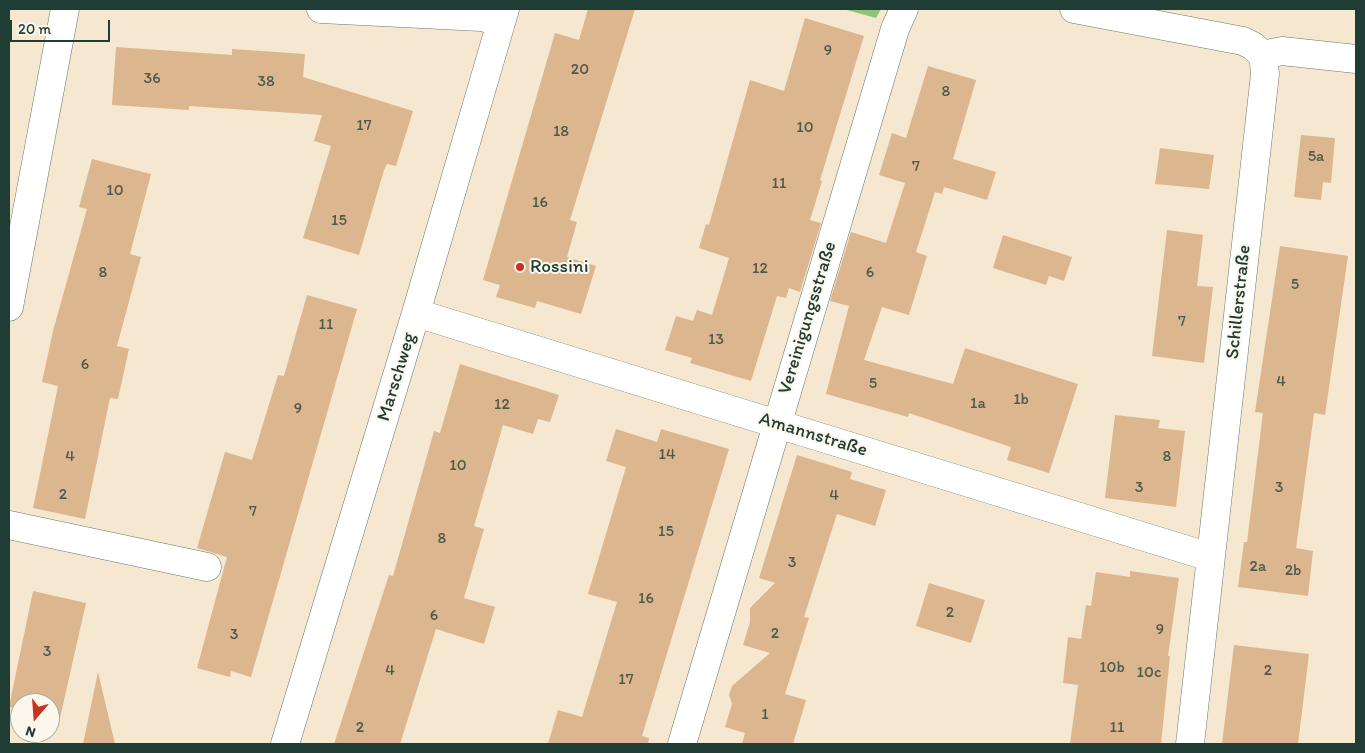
<!DOCTYPE html>
<html>
<head>
<meta charset="utf-8">
<style>
	body { margin:0 }
	#map { position:relative; width:1365px; height:753px; overflow:hidden; background:#f6e7d0; font-family:Itim,sans-serif }
	canvas { display:block }
	.frame { position:absolute; inset:0; border:10px solid #1f3d34; pointer-events:none }
	.north { position:absolute; left:10px; top:693px; width:50px; height:50px; box-sizing:border-box; background:#fbf7ec; border:1px solid #a3ada2; border-radius:50%; rotate:198deg; font-size:14px; font-weight:700; line-height:20px; text-align:center; color:#1f3d34 }
	.north::after { content:''; display:block; margin:auto; width:18px; height:22px; background:#c8321e; clip-path:polygon(50% 0,100% 100%,50% 72%,0 100%) }
	.scale { position:absolute; left:10px; top:20px; width:100px; height:22px; box-sizing:border-box; border:2px solid #1f3d34; border-top:0; padding-left:6px; font-size:15px; line-height:18px; white-space:nowrap; color:#1f3d34; -webkit-text-stroke:4px #fbf7ec; paint-order:stroke }
</style>
</head>
<body>
<div id="map">
<canvas width="1365" height="753"></canvas>
<div class="frame"></div>
<div class="north">N</div>
<div class="scale">20 m</div>
</div>
<script>
const context = document.querySelector('canvas').getContext('2d');
context.lineJoin = 'round';
function fillPath(path, color) { context.fillStyle = color; context.fill(path, 'evenodd'); }
const toPath = rows => new Path2D(rows.map(r => 'M' + r).join(''));
function trace(path, color, width, dash) { context.strokeStyle = color; context.lineWidth = width; context.lineCap = dash ? 'butt' : 'round'; context.setLineDash(dash || []); context.stroke(path); }
function label(font, color, halo, rows, align = 'center') {
  context.font = font + ' Itim,sans-serif'; context.lineWidth = 4; context.setLineDash([]); context.textBaseline = 'middle'; context.strokeStyle = halo; context.fillStyle = color; for (const [text, x, y, turn = 0] of rows) {
    context.save(); context.translate(x, y); context.rotate((+turn || 0) * Math.PI / 180); context.textAlign = isNaN(turn) ? turn : align; if (halo) context.strokeText(text, 0, 0); context.fillText(text, 0, 0); context.restore();
  }
}
fillPath(toPath([
	[843,9,881,9,876,18]
]), '#8ec477');
fillPath(toPath([
	[588,9,635,9,570,220,577,222,567,257,596,266,581,314,537,301,535,308,496,297,500,285,483,280,555,33,579,40],
	[805,18,864,36,820,180,822,181,810,220,821,223,800,292,789,288,786,298,777,296,751,381,690,363,692,358,665,350,676,316,693,321,697,310,712,315,729,258,699,248,706,224,709,225,750,80,784,91],
	[116,47,232,55,232,49,305,54,303,77,413,111,396,166,387,164,384,170,359,255,303,238,331,146,314,141,322,115,189,106,189,110,112,105],
	[928,66,976,80,953,159,996,172,987,200,944,187,942,194,935,192,916,252,927,256,909,315,882,307,864,360,953,384,965,348,1078,384,1049,473,1007,460,1011,447,909,413,908,417,826,394,849,306,830,301,851,232,886,243,905,183,879,175,892,133,906,138],
	[1301,135,1335,138,1331,183,1323,182,1321,200,1294,197],
	[1160,148,1214,155,1209,189,1155,184],
	[92,159,151,174,130,254,141,257,117,346,129,349,118,399,110,398,85,519,33,508,58,386,42,382,53,331,87,209,79,207],
	[1167,230,1203,235,1197,286,1213,287,1204,363,1152,356],
	[1003,235,1072,257,1064,281,1049,276,1046,285,993,268],
	[1280,246,1348,256,1325,415,1314,413,1296,548,1313,551,1308,596,1238,587,1244,542,1247,542,1263,413,1255,412],
	[307,295,357,309,251,677,231,671,230,677,197,668,227,557,197,548,225,452,252,460,278,375,284,376],
	[460,364,559,395,550,422,538,419,533,434,503,425,474,526,484,529,464,598,495,607,484,644,436,629,400,744,334,744,389,575,393,576,434,431,440,433],
	[1115,415,1160,420,1158,428,1185,431,1176,507,1105,498],
	[616,429,657,442,661,429,729,449,642,736,649,738,648,744,548,744,558,710,582,717,617,602,588,594,626,467,606,461],
	[797,455,852,472,850,479,886,490,875,526,837,514,804,617,809,618,785,694,806,700,793,744,742,744,745,733,725,727,732,704,729,695,732,686,770,653,743,645,750,622,750,608,775,583,759,578],
	[1130,571,1179,578,1168,656,1170,656,1161,744,1070,744,1078,685,1063,683,1068,637,1081,639,1086,605,1091,606,1096,572,1130,577],
	[929,583,985,600,971,643,916,626],
	[33,591,86,603,60,718,50,716,50,703,20,703,20,709,9,707],
	[1234,645,1309,654,1298,744,1222,744],
	[98,672,115,744,83,744]
]), '#dcb68e');
const minor = toPath([
	[321,9,481,17,501,22],
	[1074,9,1243,41,1253,46,1262,55,1264,63,1265,74,1190,744],
	[1262,55,1282,51,1356,59],
	[9,307,65,9],
	[416,313,1210,557],
	[9,525,207,567],
	[285,744,416,313,505,9],
	[682,744,895,29,904,9]
]);
trace(minor, '#6a786b', 29);
trace(minor, '#fff', 28);
for (const [x, y, r, color] of [
	[520,267,5,"#c8321e"]
]) { const dot = new Path2D(); dot.arc(x, y, r, 0, 2 * Math.PI); context.fillStyle = color; context.fill(dot); trace(dot, '#fbf7ec', 2); }
label('16px', '#4e5b4a', null, [
	["9",828,51],
	["20",580,70],
	["36",152,79],
	["38",266,82],
	["8",946,92],
	["17",364,126],
	["10",805,128],
	["18",561,132],
	["5a",1316,157],
	["7",916,167],
	["11",779,184],
	["10",115,191],
	["16",540,203],
	["15",339,221],
	["12",760,269],
	["8",103,273],
	["6",870,273],
	["5",1295,285],
	["7",1182,322],
	["11",326,325],
	["13",716,340],
	["6",85,365],
	["4",1281,382],
	["5",873,384],
	["1b",1021,400],
	["1a",978,404],
	["12",502,405],
	["9",298,409],
	["14",667,455],
	["4",70,457],
	["8",1167,457],
	["10",458,466],
	["3",1139,488],
	["3",1279,488],
	["2",63,495],
	["4",834,496],
	["7",253,512],
	["15",666,532],
	["8",442,539],
	["3",792,563],
	["2a",1258,567],
	["2b",1293,571],
	["16",646,599],
	["2",950,613],
	["6",434,616],
	["9",1160,630],
	["2",775,634],
	["3",234,635],
	["3",47,652],
	["10b",1112,668],
	["4",390,671],
	["2",1268,671],
	["10c",1149,673],
	["17",626,680],
	["1",765,715],
	["2",360,728],
	["11",1117,728]
]);
label('19px', '#1f3d34', '#fbf7ec', [
	["Rossini",530,267]
], 'left');
label('19px', '#1f3d34', '#fbf7ec', [
	["Schillerstraße",1239,302,-84],
	["Vereinigungsstraße",808,318,-73],
	["Marschweg",397,377,-73],
	["Amannstraße",813,435,17]
]);
</script>
</body>
</html>
